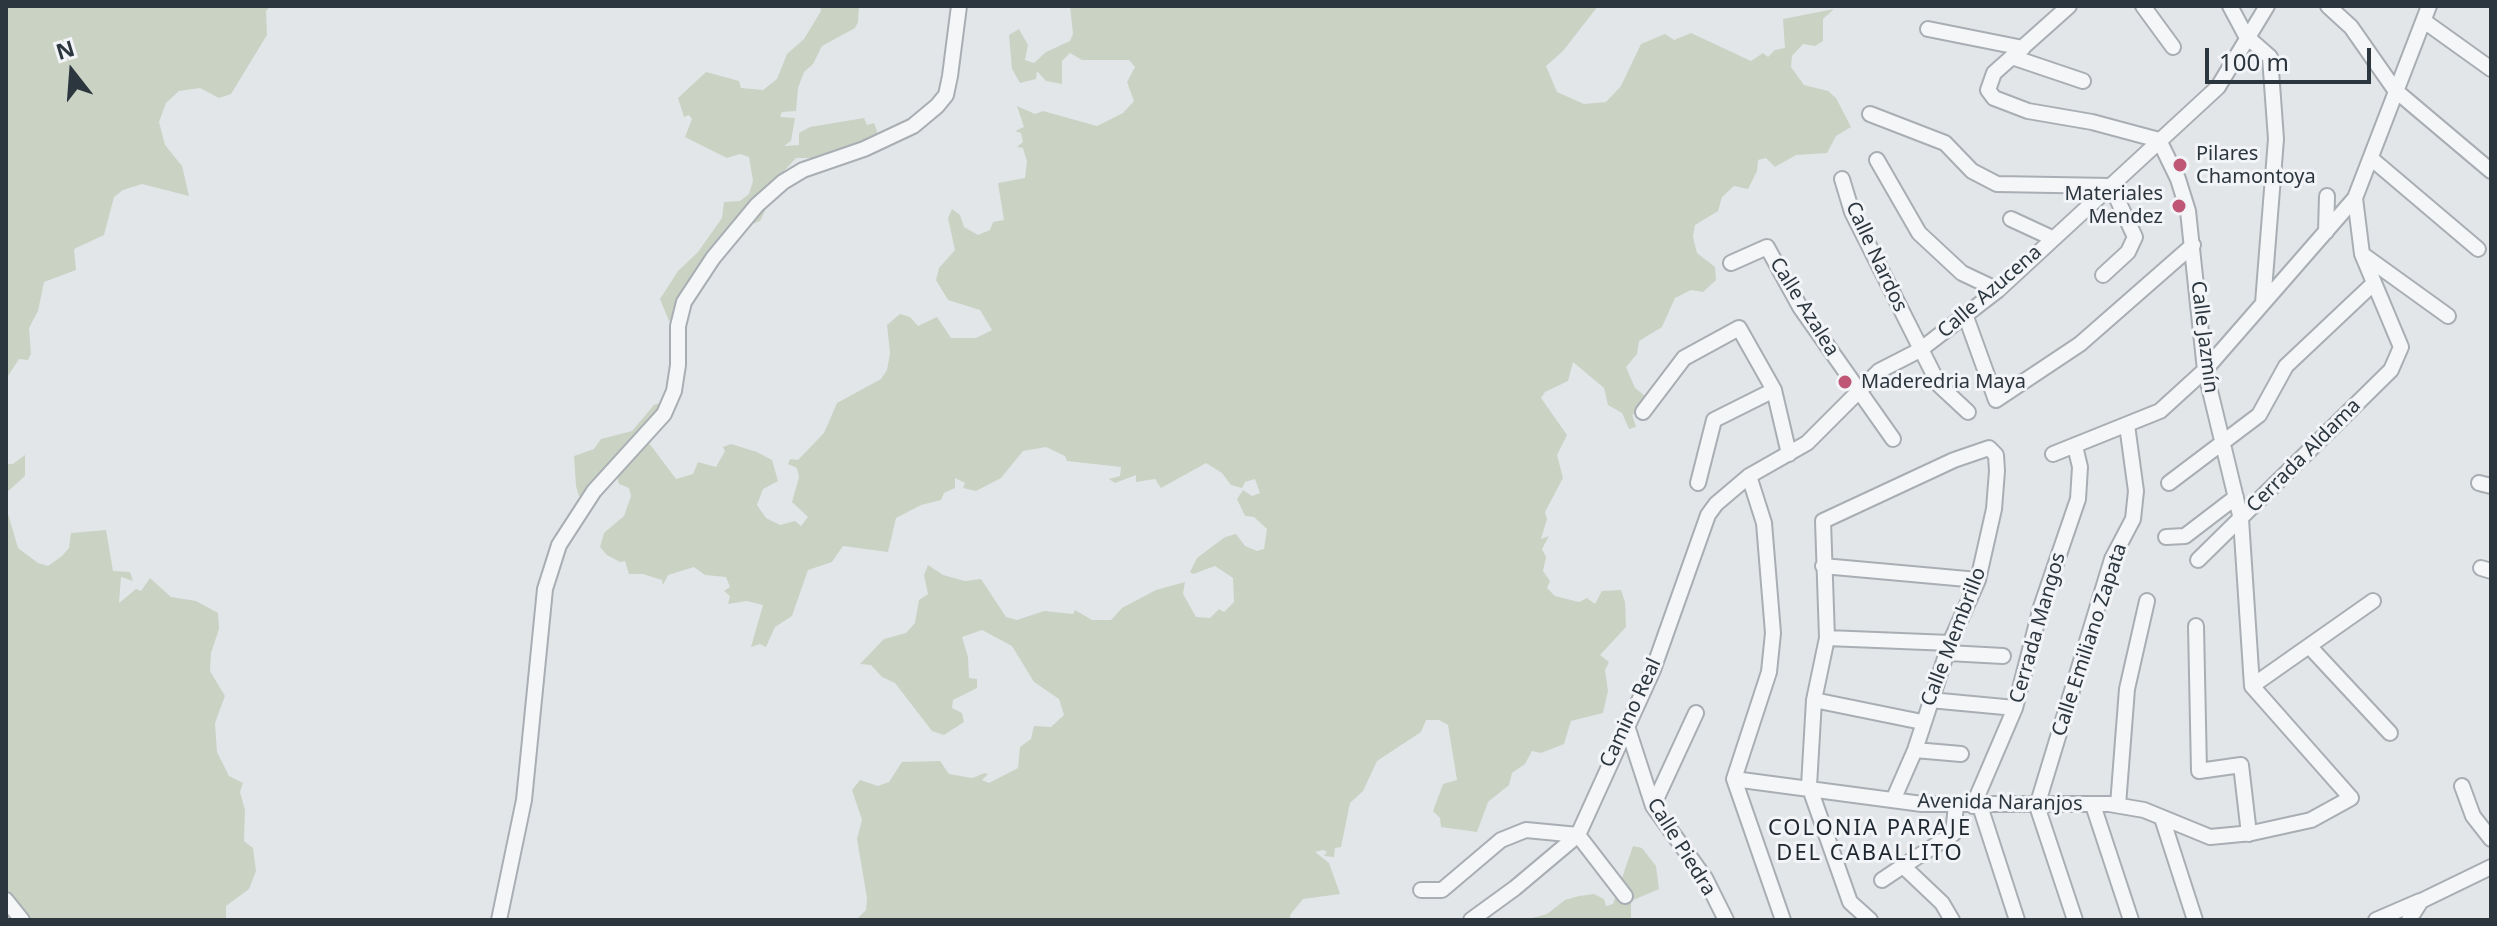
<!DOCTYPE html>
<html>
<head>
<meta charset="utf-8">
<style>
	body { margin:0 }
	#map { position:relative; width:2497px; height:926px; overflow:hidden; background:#e2e6e9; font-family:"Noto Sans",sans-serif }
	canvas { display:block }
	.frame { position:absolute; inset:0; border:8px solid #2c363f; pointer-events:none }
	.north { position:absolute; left:32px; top:32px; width:80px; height:80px; -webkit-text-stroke:6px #f2f4f7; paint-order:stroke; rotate:343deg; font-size:22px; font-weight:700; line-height:32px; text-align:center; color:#2c363f }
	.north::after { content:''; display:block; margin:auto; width:28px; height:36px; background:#2c363f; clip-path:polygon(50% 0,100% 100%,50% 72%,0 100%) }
	.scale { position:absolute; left:2205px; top:48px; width:166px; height:36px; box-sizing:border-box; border:4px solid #2c363f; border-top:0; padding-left:10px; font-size:24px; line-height:28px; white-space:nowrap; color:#2c363f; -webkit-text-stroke:6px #f2f4f7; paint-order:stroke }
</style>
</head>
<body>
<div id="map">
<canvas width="2497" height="926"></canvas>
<div class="frame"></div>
<div class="north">N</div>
<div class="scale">100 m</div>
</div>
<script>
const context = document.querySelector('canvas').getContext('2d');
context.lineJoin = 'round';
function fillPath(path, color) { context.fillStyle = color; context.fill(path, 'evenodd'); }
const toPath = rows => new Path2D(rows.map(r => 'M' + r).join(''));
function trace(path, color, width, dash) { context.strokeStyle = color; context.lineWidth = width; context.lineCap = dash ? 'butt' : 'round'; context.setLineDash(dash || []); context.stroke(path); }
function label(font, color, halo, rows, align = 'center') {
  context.font = font + ' "Noto Sans",sans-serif'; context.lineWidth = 6; context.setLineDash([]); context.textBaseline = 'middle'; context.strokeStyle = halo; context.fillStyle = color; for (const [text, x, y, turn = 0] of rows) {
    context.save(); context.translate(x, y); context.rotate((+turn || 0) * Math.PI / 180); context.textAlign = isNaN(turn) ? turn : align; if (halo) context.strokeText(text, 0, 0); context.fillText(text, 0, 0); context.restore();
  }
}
fillPath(toPath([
	[6,6,270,6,266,11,267,35,231,94,219,98,200,88,179,91,166,103,159,122,165,145,182,166,189,196,142,184,123,190,114,197,104,235,74,249,76,270,44,282,38,311,29,328,31,354,28,360,19,359,6,379],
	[820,6,859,6,858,22,855,28,822,46,813,64,804,72,798,88,796,111,782,112,780,117,795,118,791,141,784,146,799,145,799,133,810,127,864,118,867,125,874,123,879,137,831,164,814,158,796,158,785,170,760,221,733,232,684,311,669,321,660,299,678,271,698,252,722,218,724,202,740,201,749,194,753,181,749,157,740,154,727,158,685,137,692,119,689,115,684,117,678,98,706,72,739,81,741,88,763,90,777,79,787,54,804,39,821,11],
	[1070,6,1598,6,1563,51,1546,66,1557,92,1584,104,1606,102,1621,86,1641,44,1665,34,1674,40,1691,33,1751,61,1763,53,1768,57,1775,50,1785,48,1783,19,1834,9,1823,19,1823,41,1815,46,1803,44,1792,56,1791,67,1804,85,1828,91,1836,98,1851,127,1836,136,1827,153,1796,155,1775,167,1766,158,1758,160,1757,171,1748,189,1734,186,1722,197,1718,211,1695,225,1693,237,1697,253,1715,267,1716,280,1703,292,1691,290,1675,298,1662,327,1639,341,1637,354,1626,367,1635,388,1645,396,1661,398,1658,404,1645,417,1632,414,1636,427,1629,429,1622,413,1608,405,1604,388,1573,362,1568,381,1545,392,1541,398,1567,435,1557,455,1563,478,1545,512,1547,519,1541,539,1549,536,1542,549,1546,557,1543,571,1550,581,1547,588,1555,596,1579,602,1587,598,1595,604,1602,591,1621,590,1625,602,1626,627,1600,655,1609,662,1605,670,1608,691,1603,713,1571,721,1564,744,1541,753,1532,751,1525,764,1512,773,1509,785,1488,802,1477,832,1441,827,1440,818,1433,811,1443,784,1457,780,1448,725,1439,720,1426,720,1421,732,1377,761,1363,791,1350,803,1341,847,1335,848,1334,857,1324,856,1327,852,1323,850,1315,852,1329,863,1340,894,1303,899,1290,915,1291,920,856,920,866,910,867,898,857,839,862,820,852,790,860,780,878,786,889,782,902,762,940,761,949,774,972,778,985,773,988,774,982,780,989,783,1018,768,1020,747,1031,739,1034,726,1051,727,1064,715,1059,699,1034,682,1012,646,982,630,962,637,968,657,969,678,977,679,977,688,953,700,952,708,962,713,964,722,944,735,932,731,895,683,882,677,871,665,860,664,884,639,906,633,915,623,919,600,928,594,924,575,928,565,943,575,965,581,981,579,1006,617,1017,620,1044,611,1073,614,1075,610,1092,620,1111,620,1122,608,1156,590,1185,582,1183,594,1196,617,1210,618,1219,609,1224,612,1234,602,1233,578,1215,566,1193,574,1190,572,1197,558,1225,537,1236,534,1245,546,1257,551,1264,549,1267,529,1254,517,1245,516,1237,499,1243,490,1252,496,1260,493,1255,479,1245,482,1242,488,1231,485,1222,473,1206,463,1161,488,1155,479,1136,482,1136,475,1115,483,1109,479,1120,476,1121,467,1067,461,1065,456,1046,447,1023,451,1001,478,976,491,963,488,965,483,955,478,955,488,944,493,941,500,921,505,896,518,888,552,843,546,832,562,808,570,792,616,775,627,766,647,760,644,751,647,763,605,747,601,728,604,730,596,724,591,730,587,726,577,705,575,694,567,668,575,663,585,662,580,643,574,629,574,625,561,620,562,607,555,600,547,604,533,624,516,631,496,629,488,619,484,616,473,584,495,579,496,576,486,574,456,594,449,601,439,632,431,654,405,672,399,670,419,649,443,676,479,693,474,698,462,716,467,725,451,723,447,731,444,757,452,772,460,778,481,763,489,757,505,766,518,780,525,795,521,801,526,808,517,792,502,799,477,797,468,788,464,790,459,798,460,824,433,837,403,881,379,887,370,890,353,887,325,900,314,910,317,918,326,937,317,951,338,976,338,992,330,980,310,948,300,936,280,939,268,955,250,948,218,952,209,960,215,964,227,978,235,990,230,993,222,1004,220,998,183,1025,178,1027,162,1023,148,1017,147,1023,142,1021,133,1015,131,1024,127,1017,106,1035,114,1043,111,1097,126,1123,113,1134,101,1127,82,1135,67,1129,60,1082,60,1070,53,1062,61,1062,84,1046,81,1037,71,1036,79,1020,83,1012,69,1009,35,1019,29,1028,45,1025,60,1034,63,1046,52,1070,41,1073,34],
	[25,455,25,476,6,493,6,464,13,464],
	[6,507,18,548,38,563,48,566,62,556,69,548,71,533,106,530,113,571,130,572,133,581,121,577,119,603,136,589,141,591,150,578,171,597,196,601,218,613,219,629,211,653,210,671,225,696,215,723,217,752,229,776,243,783,240,792,245,810,244,841,253,848,256,871,249,889,226,906,226,920,6,920],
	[1633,846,1642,848,1656,866,1659,889,1631,901,1631,920,1525,920,1547,914,1565,900,1579,896,1594,894,1604,899,1606,906,1613,904]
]), '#cad2c4');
const minor = toPath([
	[2143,6,2173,47],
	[2230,6,2246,36,2270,57,2276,139,2263,303],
	[2328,6,2351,27,2395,90,2491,171],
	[2424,21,2491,69],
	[1928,29,2023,48],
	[2012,57,2083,81],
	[1870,114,1945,143,1972,171,1997,184,2111,186,2135,237,2128,252,2103,275],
	[1877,160,1919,233,1962,273,1998,290],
	[2373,160,2478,249],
	[1842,179,1852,212,1939,385,1968,412],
	[2011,219,2052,238],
	[2326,232,2327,196],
	[2362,254,2448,316],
	[1731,263,1767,247,1800,307,1893,439],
	[1966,317,1996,400,2080,344,2193,245],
	[1643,412,1684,358,1739,328,1774,390,1789,454],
	[2053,454,2160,411,2205,370,2355,198,2429,6],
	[1749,476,1764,523,1773,633,1769,672,1734,779,1783,920],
	[1698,483,1714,420,1774,390],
	[2169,483,2259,415,2286,366,2374,283],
	[2479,483,2491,486],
	[2166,537,2185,536,2236,497],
	[2198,560,2391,370,2401,347,2362,254,2355,198],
	[1823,566,1978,580],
	[2481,568,2491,571],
	[2196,626,2199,771,2241,765,2249,834],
	[1827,638,1950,643],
	[2309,646,2390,733],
	[1948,653,2003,656],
	[2252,686,2373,601],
	[1814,700,1922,722],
	[1930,700,2015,708],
	[1627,726,1653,806,1705,878,1726,920],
	[1915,750,1961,754],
	[1734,779,1922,804,2109,804,2144,810,2210,837,2252,833,2311,820,2351,798,2252,686,2241,519,2205,370,2188,211,2178,179,2159,140,2092,122,2028,111,1994,98,1988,90,1994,73,2069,6],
	[2462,786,2473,816,2491,839],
	[2093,805,2131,920],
	[2118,805,2127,689,2147,601],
	[1653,806,1696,713],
	[1973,806,2015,708,2041,607,2078,499,2080,467,2075,446],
	[1980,806,2017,920],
	[2037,806,2112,559,2133,519,2136,491,2127,425],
	[2037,806,2075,920],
	[2162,818,2195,920],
	[1882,880,1903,866],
	[1421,890,1442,890,1501,840,1526,830,1578,835,1625,896],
	[6,900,22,920],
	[499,920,524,800,545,589,559,545,594,491,664,414,674,391,678,365,678,326,684,302,713,258,757,205,783,182,803,170,864,149,913,126,937,106,946,95,950,76,959,6],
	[1471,920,1515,888,1578,835,1653,670,1708,515,1716,504,1749,476,1807,443,1879,371,1920,350,1998,290,2218,87,2267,6],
	[1870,920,1850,902,1809,786,1814,700,1827,638,1823,521,1954,460,1989,448,1996,455,1997,471,1994,509,1978,580,1950,643,1915,750,1894,798],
	[1952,920,1942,903,1903,866,1953,834,1956,805],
	[2376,920,2420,901],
	[2409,920,2421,901,2491,867]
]);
trace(minor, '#a8aeb3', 18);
trace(minor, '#f5f6f8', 14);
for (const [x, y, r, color] of [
	[2180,165,8,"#c05676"],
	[2179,206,8,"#c05676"],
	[1845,382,8,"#c05676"]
]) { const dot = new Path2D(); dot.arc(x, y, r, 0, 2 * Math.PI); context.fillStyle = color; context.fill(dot); trace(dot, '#f2f4f7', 3); }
label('20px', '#2c363f', '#f2f4f7', [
	["Pilares",2196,154],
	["Chamontoya",2196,177],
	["Materiales",2163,194,"right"],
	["Mendez",2163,217,"right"],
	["Maderedria Maya",1861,382]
], 'left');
label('20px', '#2c363f', '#f2f4f7', [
	["Calle Nardos",1876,257,65],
	["Calle Azucena",1990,292,-41],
	["Calle Azalea",1804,307,58],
	["Calle Jazmín",2204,337,83],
	["Cerrada Aldama",2304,456,-45],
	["Cerrada Mangos",2038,628,-74],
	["Calle Membrillo",1954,637,-69],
	["Calle Emiliano Zapata",2090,640,-72],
	["Camino Real",1631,713,-65],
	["Avenida Naranjos",2000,803,1],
	["Calle Piedra",1681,847,58]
]);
context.letterSpacing = '2px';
label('22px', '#1e2730', '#f2f4f7', [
	["COLONIA PARAJE",1870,829],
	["DEL CABALLITO",1870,854]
]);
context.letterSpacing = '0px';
</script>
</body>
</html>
